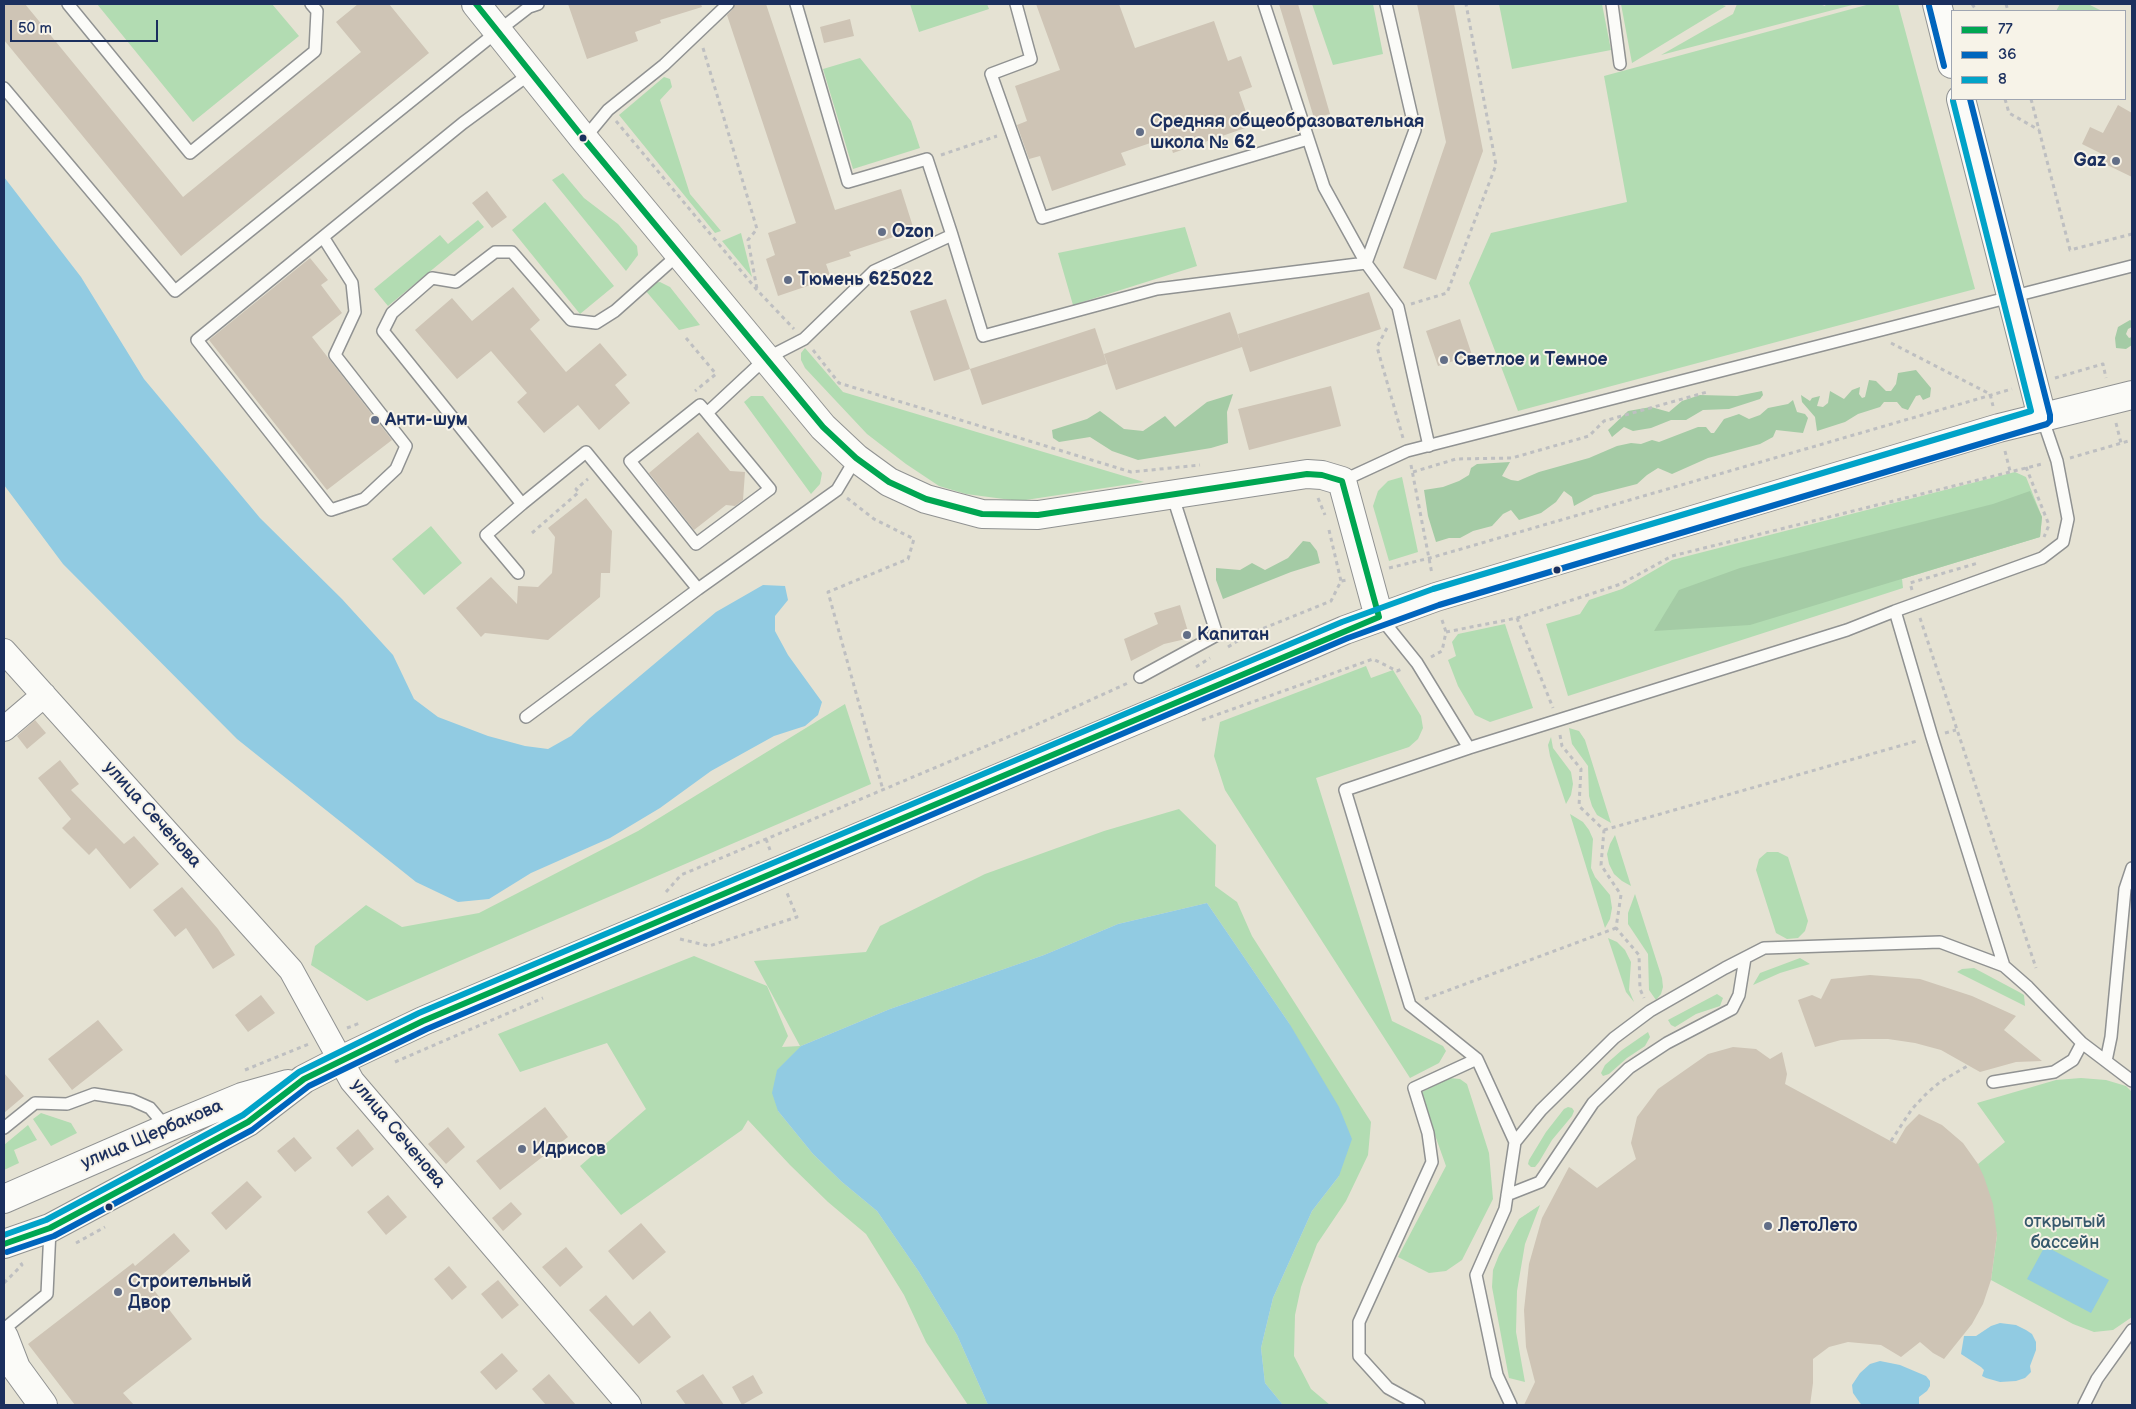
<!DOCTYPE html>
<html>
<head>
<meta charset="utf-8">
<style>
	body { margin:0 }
	#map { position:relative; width:2136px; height:1409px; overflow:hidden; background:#e5e2d3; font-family:"Balsamiq Sans",sans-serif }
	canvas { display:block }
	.frame { position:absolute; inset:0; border:5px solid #1b2f5e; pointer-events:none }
	.legend { position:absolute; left:1951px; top:10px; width:175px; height:90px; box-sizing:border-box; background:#f7f3e8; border:1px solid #9fa5b1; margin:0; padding:6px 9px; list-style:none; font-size:15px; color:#1b2f5e }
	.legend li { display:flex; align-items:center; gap:10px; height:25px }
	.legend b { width:25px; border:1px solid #9fa5b1 }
	.scale { position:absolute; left:10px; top:20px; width:148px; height:22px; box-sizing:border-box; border:2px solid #1b2f5e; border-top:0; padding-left:6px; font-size:15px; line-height:18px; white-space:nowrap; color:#1b2f5e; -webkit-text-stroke:4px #f7f3e8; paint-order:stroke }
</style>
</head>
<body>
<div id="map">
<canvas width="2136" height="1409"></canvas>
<div class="frame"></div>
<ul class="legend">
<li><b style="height:6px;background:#00a651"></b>77</li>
<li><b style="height:6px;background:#0065bd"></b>36</li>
<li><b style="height:6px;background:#01a3c8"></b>8</li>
</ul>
<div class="scale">50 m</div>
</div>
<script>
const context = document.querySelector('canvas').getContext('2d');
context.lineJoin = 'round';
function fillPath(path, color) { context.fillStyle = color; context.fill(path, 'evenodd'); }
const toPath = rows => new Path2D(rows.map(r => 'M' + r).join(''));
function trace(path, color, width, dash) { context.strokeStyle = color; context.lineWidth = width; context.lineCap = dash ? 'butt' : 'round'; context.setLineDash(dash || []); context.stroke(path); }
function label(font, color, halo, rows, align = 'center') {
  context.font = font + ' "Balsamiq Sans",sans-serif'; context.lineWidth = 4; context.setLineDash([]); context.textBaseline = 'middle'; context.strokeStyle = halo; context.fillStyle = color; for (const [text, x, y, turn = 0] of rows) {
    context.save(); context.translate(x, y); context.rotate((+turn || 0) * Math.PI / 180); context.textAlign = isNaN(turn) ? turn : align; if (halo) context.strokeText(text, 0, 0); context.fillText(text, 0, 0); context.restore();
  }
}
fillPath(toPath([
	[97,4,272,4,299,36,193,122],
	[910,4,987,4,989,9,919,32],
	[1312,4,1373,4,1383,54,1333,65],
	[1499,4,1602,4,1611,50,1512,69],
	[1621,4,1719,4,1726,6,1632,63],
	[1737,4,1819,4,1825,6,1826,4,1856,4,1661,55,1733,14],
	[1870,4,1898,4,1975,289,1518,411,1469,283,1491,233,1627,202,1604,76],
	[2060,4,2088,4,2102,11,2056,11],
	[860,58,911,121,920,148,853,169,823,69],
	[664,77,670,79,672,87,660,100,690,194,721,231,715,233,619,115],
	[563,173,584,198,618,224,637,246,638,255,626,271,552,180],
	[545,202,614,286,580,314,512,230],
	[478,220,484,227,388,306,374,289,440,235,448,244],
	[1185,227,1197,266,1073,305,1058,253],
	[741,233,752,277,722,241],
	[660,282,670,287,700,325,679,330,645,290,652,283],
	[805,348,843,392,1144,482,1019,501,966,494,939,486,906,464,867,434,805,368,801,360,801,353],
	[751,396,763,396,822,473,820,484,811,494,744,402],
	[2015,472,2026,477,2042,517,2040,537,1902,579,1903,588,1568,696,1546,624,1580,614,1589,600,1622,589,1672,560],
	[1402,477,1418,552,1389,561,1373,506,1378,491,1388,481],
	[431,526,462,563,424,595,392,559],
	[1505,624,1533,708,1490,722,1475,715,1458,686,1448,660,1456,656,1452,642,1458,634],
	[1366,666,1371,678,1393,670,1421,716,1423,728,1418,739,1409,747,1316,778,1392,1021,1443,1046,1446,1051,1439,1063,1410,1078,1225,790,1214,756,1220,722],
	[845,704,871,784,367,1001,311,965,315,946,366,905,402,927,479,913,638,831],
	[1569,728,1579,731,1585,740,1611,823,1597,815,1592,806,1589,796,1588,766,1572,744],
	[1551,737,1553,748,1571,772,1573,784,1571,795,1566,804,1550,756,1548,745],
	[1179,809,1216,845,1215,886,1237,902,1252,936,1371,1122,1368,1155,1346,1201,1317,1244,1301,1287,1295,1315,1294,1356,1311,1389,1330,1405,1283,1405,1265,1383,1261,1348,1273,1298,1312,1211,1339,1176,1289,1023,1207,903,1118,924,1044,955,890,1009,801,1046,778,1111,813,1154,842,1182,877,1211,919,1272,957,1335,988,1405,968,1405,926,1342,904,1295,866,1234,828,1202,790,1165,748,1120,742,1130,621,1215,580,1166,646,1109,607,1043,520,1072,498,1034,694,956,767,986,788,1036,782,1047,800,1046,754,961,866,952,880,926,985,874,1104,831],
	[1570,814,1583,822,1589,830,1593,839,1591,868,1595,877,1610,895,1612,908,1610,919,1605,928],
	[1615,835,1631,886,1622,881,1614,874,1609,864,1607,854,1610,844],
	[1767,852,1778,852,1788,857,1808,921,1805,931,1798,938,1787,939,1776,933,1756,870,1759,859],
	[1635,894,1662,978,1663,987,1661,994,1656,1000,1649,990,1648,954,1628,924,1628,913],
	[1608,938,1617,942,1625,950,1631,962,1629,990,1634,1002,1626,992],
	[1800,958,1810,964,1780,973,1753,985,1760,973],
	[1974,968,2019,992,2024,995,2025,1006,1957,972,1962,969],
	[1717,994,1723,998,1720,1006,1696,1014,1675,1027,1671,1025,1668,1020],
	[1648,1032,1650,1037,1645,1046,1627,1058,1609,1074,1603,1076,1601,1073,1605,1065,1622,1050],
	[1450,1078,1460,1079,1467,1084,1489,1153,1493,1199,1462,1260,1446,1271,1429,1273,1398,1257,1446,1166,1420,1093],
	[2081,1078,2106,1080,2126,1086,2132,1092,2132,1317,2113,1330,2094,1332,2073,1324,1991,1280,1997,1235,1978,1164,2005,1142,1977,1103,2056,1080],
	[1568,1107,1572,1108,1574,1111,1572,1116,1552,1140,1539,1162,1535,1167,1531,1167,1528,1164,1529,1160,1546,1132,1564,1109],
	[41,1113,71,1123,77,1133,51,1146,33,1119],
	[28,1125,37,1140,14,1150,19,1163,4,1170,4,1145],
	[1540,1205,1525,1244,1517,1291,1516,1332,1525,1382,1509,1378,1492,1287,1493,1270,1499,1255,1519,1219]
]), '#b2dcb2');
fillPath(toPath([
	[2130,320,2132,321,2132,327,2128,329,2126,334,2129,338,2132,337,2132,345,2126,349,2116,348,2115,338,2118,327],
	[1916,370,1931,388,1930,397,1923,400,1920,395,1916,396,1908,410,1902,408,1897,402,1884,402,1880,407,1858,414,1845,422,1817,431,1815,417,1802,402,1801,395,1810,401,1812,398,1820,396,1817,406,1823,407,1828,403,1830,391,1844,399,1852,390,1860,387,1859,394,1862,398,1865,397,1869,380,1876,381,1886,391,1891,391,1896,384,1898,373],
	[1762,391,1763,395,1760,399,1729,409,1703,410,1686,420,1671,420,1651,428,1633,431,1624,427,1612,437,1608,430,1628,411,1651,407,1669,412,1682,401,1700,395,1737,396],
	[1233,394,1227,412,1228,443,1211,448,1138,460,1112,451,1090,437,1059,442,1053,438,1052,430,1087,419,1100,411,1124,429,1143,431,1165,416,1175,427,1207,402],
	[1793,400,1797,412,1805,414,1808,418,1803,433,1776,430,1773,437,1760,444,1708,458,1672,474,1658,468,1647,475,1637,484,1594,495,1574,506,1572,497,1564,491,1556,502,1541,513,1519,520,1511,510,1503,514,1492,526,1473,531,1460,538,1449,538,1436,542,1428,516,1424,490,1443,487,1459,481,1469,475,1471,468,1477,464,1510,462,1502,476,1511,480,1518,481,1539,472,1589,458,1617,446,1631,443,1641,444,1652,440,1659,442,1698,427,1706,427,1711,433,1714,433,1724,419,1739,414,1749,419,1760,415,1768,408,1788,404],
	[2030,491,2042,517,2040,537,1750,625,1654,631,1679,590,1740,568,1993,504],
	[1303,541,1310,542,1317,551,1320,563,1291,572,1223,599,1216,580,1216,568,1240,570,1252,563,1265,570,1288,558]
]), '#a4cba5');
fillPath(toPath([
	[4,177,81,277,144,379,260,518,342,599,393,655,414,699,438,717,488,736,525,746,548,749,571,736,590,718,716,612,763,585,785,586,788,600,775,616,775,631,788,655,822,702,818,715,805,726,774,736,711,771,660,808,610,838,531,873,489,899,458,902,416,882,237,739,63,564,4,485],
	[1207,903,1289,1023,1339,1107,1352,1139,1339,1176,1312,1211,1273,1298,1261,1348,1265,1383,1283,1405,988,1405,957,1335,919,1272,877,1211,842,1182,813,1154,778,1111,772,1093,777,1070,801,1046,890,1009,1044,955,1118,924],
	[2045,1246,2109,1280,2091,1313,2027,1279],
	[2000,1323,2016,1325,2026,1330,2032,1334,2036,1342,2036,1350,2030,1366,2031,1372,2025,1378,2016,1381,2000,1382,1986,1378,1982,1376,1984,1370,1981,1367,1961,1354,1964,1336,1976,1336,1991,1326],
	[1880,1361,1900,1365,1926,1376,1930,1381,1930,1386,1927,1391,1919,1397,1919,1405,1862,1405,1860,1403,1853,1393,1852,1385,1860,1373,1870,1364]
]), '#91cbe2');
fillPath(toPath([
	[4,4,25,4,183,197,361,52,336,22,358,4,389,4,429,53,181,256,4,40],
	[568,4,701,4,702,7,660,20,661,23,635,32,638,41,587,59],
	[735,4,766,4,835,210,901,189,914,230,849,252,851,256,826,264,831,278,778,296,766,259,775,255,768,233,796,223,727,15,733,9],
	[1036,4,1119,4,1135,48,1214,21,1228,61,1241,56,1252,87,1239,92,1251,126,1173,153,1168,137,1121,153,1126,165,1052,191,1040,156,1029,159,1017,125,1027,121,1015,86,1060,70],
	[1279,4,1298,4,1330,114,1314,118],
	[1417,4,1454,4,1483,151,1436,280,1403,268,1446,142],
	[850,19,854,36,824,43,820,27],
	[2118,105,2132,113,2132,177,2101,162,2104,155,2082,144,2090,127,2103,133],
	[487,191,507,217,492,228,472,203],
	[310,258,328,280,321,285,342,313,312,337,392,440,327,490,209,340],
	[513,287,540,320,530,329,566,372,600,343,627,375,615,385,630,403,599,430,578,405,544,433,517,402,527,393,491,351,457,379,415,330,452,298,472,321],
	[1369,292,1381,329,1250,372,1242,347,1116,390,1104,354,1230,312,1241,344,1238,334],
	[946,299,970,369,934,381,910,311],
	[1460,319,1472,355,1438,366,1426,331],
	[1095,328,1107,364,982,405,970,369],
	[1331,386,1341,426,1249,450,1238,409],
	[698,432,730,471,745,472,743,500,735,506,726,505,694,530,649,473],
	[586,498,612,531,610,573,601,573,600,597,548,640,485,633,481,637,456,608,491,577,517,604,518,586,538,587,552,573,555,537,548,528],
	[1180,605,1190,638,1164,644,1131,661,1124,639,1158,624,1154,613],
	[35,720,46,733,27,749,17,736],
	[60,760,79,784,71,790,124,844,134,836,159,864,130,889,96,848,89,855,62,828,71,819,38,778],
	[182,887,218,929,235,955,213,969,186,928,175,937,153,910],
	[1870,975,1920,979,1972,996,2016,1016,2004,1030,2042,1061,2016,1062,1980,1072,1941,1050,1915,1043,1888,1039,1862,1039,1841,1040,1815,1047,1798,1000,1812,995,1821,999,1831,979],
	[261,995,275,1013,248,1032,235,1015],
	[98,1020,123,1050,72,1090,48,1059],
	[1733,1047,1756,1049,1770,1059,1782,1052,1787,1074,1785,1084,1896,1144,1906,1127,1919,1114,1942,1125,1963,1143,1978,1164,1984,1177,1993,1204,1997,1235,1991,1280,1983,1304,1972,1324,1944,1359,1933,1353,1920,1342,1901,1357,1881,1345,1848,1342,1829,1347,1813,1359,1813,1383,1810,1405,1524,1405,1535,1382,1526,1347,1524,1310,1529,1264,1542,1218,1569,1167,1597,1188,1636,1159,1631,1143,1637,1117,1658,1089,1708,1054],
	[4,1073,24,1096,4,1113],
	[545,1107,568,1137,500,1190,476,1161],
	[448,1127,465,1147,446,1164,428,1144],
	[358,1129,374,1149,352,1167,336,1148],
	[294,1137,312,1158,295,1172,277,1151],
	[247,1181,262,1197,226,1230,211,1213],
	[388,1195,407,1217,386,1235,367,1212],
	[511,1202,522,1214,503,1231,492,1218],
	[641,1223,666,1252,633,1280,608,1251],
	[174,1233,190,1251,150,1285,192,1339,123,1393,134,1405,75,1405,28,1344,133,1263,135,1266],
	[566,1247,583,1267,560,1287,542,1267],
	[449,1266,467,1287,452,1300,434,1279],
	[498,1280,519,1305,502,1319,481,1294],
	[606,1295,633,1326,650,1311,671,1337,639,1364,589,1310],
	[502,1353,518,1371,496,1390,480,1372],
	[549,1374,576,1405,546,1405,532,1389],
	[703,1374,724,1405,686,1405,676,1391],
	[753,1375,763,1393,742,1405,732,1387]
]), '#cec4b5');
const lane = toPath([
	[68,4,190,153,315,51,317,11,311,4],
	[796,4,848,182,927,159,952,235],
	[1016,4,1031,59,991,74,1042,218,1308,139],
	[1386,4,1415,130,1366,263,1398,307,1429,446],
	[1612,4,1620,64],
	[4,88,175,291,498,31,529,7,538,4],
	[584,139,608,110,664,65,728,4],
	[323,237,352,283,355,312,335,355,406,446,396,469,364,499,331,510,197,340,323,237,463,123,531,73],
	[679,254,615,311,596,323,571,320,512,252,495,252,456,282,432,278,392,313,383,331,522,504,586,452,698,589,837,490,856,458],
	[707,413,770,489,696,544,630,461,700,405,707,413,765,359,804,339,874,271,952,235,983,336,1157,289,1366,263,1324,187,1264,4],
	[1342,481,1407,451,2132,266],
	[518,573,486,535,522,504],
	[1895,611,2042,558,2063,542,2068,519,2057,461,2042,417],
	[1380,617,1417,663,1469,748],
	[1140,677,1217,635,1172,494],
	[526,717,698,589],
	[2106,1061,2111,1037,2125,889,2132,868],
	[1993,1082,2054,1072,2073,1060,2082,1043],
	[4,1128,35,1103,67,1104,94,1094,132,1100,150,1108,167,1128],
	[1515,1142,1477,1059,1410,1005,1345,790,1469,748,1847,630,1895,611,1932,737,2004,966],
	[1507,1195,1540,1182,1593,1103,1629,1068,1667,1043,1732,1009,1739,995,1745,958],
	[4,1329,47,1294,50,1229],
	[1419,1405,1388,1388,1359,1356,1359,1322,1432,1162,1428,1133,1414,1088,1477,1059],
	[1511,1405,1497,1375,1476,1275,1505,1209,1515,1142,1541,1110,1614,1038,1650,1011,1725,968,1764,948,1940,942,2004,966,2028,987,2082,1043,2132,1081],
	[2084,1405,2097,1379,2132,1330]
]);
const street = toPath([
	[4,651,291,970,352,1081,629,1405],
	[4,729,44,695]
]);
const secondary = toPath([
	[476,4,584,139,823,427,856,458,889,482,926,499,982,514,1038,515,1307,474,1322,475,1342,481,1379,617],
	[1937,4,1952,64],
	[1961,99,2042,417],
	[1181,701,1345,630,1436,597,1999,428,2132,395],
	[4,1199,167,1128,242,1097,288,1084],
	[4,1244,50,1228,248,1122,304,1079,339,1061,423,1021,686,910],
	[4,1337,16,1368,43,1405]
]);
trace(lane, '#909292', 14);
trace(street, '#909292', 26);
trace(secondary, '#909292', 30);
trace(toPath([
	[1972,4,1977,11],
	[2006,4,2008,11],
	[703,48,757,229,748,240,757,289],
	[2005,99,2009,113,2039,130],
	[2031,99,2070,250,2132,234],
	[616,121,757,290,794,329],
	[941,155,997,136],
	[1411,304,1447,293,1496,165,1466,4],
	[1387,328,1377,347,1403,438],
	[686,338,716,374,695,391],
	[1891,343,1990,394,1993,406],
	[813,350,839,383,1131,472,1200,465],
	[2055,378,2103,364,2106,378],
	[2116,423,2121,443],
	[2005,451,2010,471],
	[2070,458,2132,440],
	[1411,465,1432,574],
	[2026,467,2049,525,2044,537],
	[1413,472,1456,459,1512,458,1589,436,1604,421,1707,392],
	[847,498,874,519,914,539,908,559,828,592,883,790],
	[1318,498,1325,515],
	[1329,530,1341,581],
	[532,533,579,492,576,489,588,479],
	[1389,568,1430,558,2012,389],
	[1912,590,1910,583,1978,563],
	[1517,618,1553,708],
	[1920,618,2036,968],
	[1442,620,1446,632],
	[1228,647,1247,635,1331,601,1341,581,1347,580],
	[1431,657,1442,651,1446,632,1517,618,1621,584,1672,556,2042,464],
	[1196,667,1210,658],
	[1202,720,1373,659,1397,671,1402,669],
	[1945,733,1956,730],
	[1560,735,1562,746,1581,769,1579,806,1604,830,1601,865,1621,895,1616,928,1639,955,1640,989,1644,998],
	[1604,830,1917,741],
	[766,839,770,850],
	[666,892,681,875,1029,728,1128,683],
	[680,939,709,946,797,917,787,893],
	[1425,999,1616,928],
	[347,1028,360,1023],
	[395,1062,543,998],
	[245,1070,309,1044],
	[1891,1141,1912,1109,1927,1093,1940,1082,1969,1065],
	[76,1243,105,1227],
	[4,1283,22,1265,20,1262]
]), '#bebfc1', 3, [4, 4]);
trace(lane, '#fbfbf8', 11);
trace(street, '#fbfbf8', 24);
trace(secondary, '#fbfbf8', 28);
const secondaryBridge = toPath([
	[686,910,1181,701]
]);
trace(secondaryBridge, '#909292', 30, []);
trace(secondaryBridge, '#fbfbf8', 28);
trace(toPath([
	[4,1244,50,1228,248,1122,304,1079,423,1021,1379,617,1342,481,1322,475,1307,474,1038,515,982,514,926,499,889,482,856,458,823,427,584,139,476,4]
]), '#00a651', 6);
trace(toPath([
	[1929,6,1944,66],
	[7,1252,54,1236,252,1130,309,1086,427,1029,1348,638,1439,605,2047,424,2050,421,2050,415,1970,99]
]), '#0065bd', 6);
trace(toPath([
	[4,1235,46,1220,243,1115,299,1072,419,1013,1342,622,1433,589,2031,411,1953,101]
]), '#01a3c8', 6);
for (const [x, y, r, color] of [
	[1140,132,5,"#626e87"],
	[583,138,4.5,"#1b2f5e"],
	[2116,161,5,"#626e87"],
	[882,232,5,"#626e87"],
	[788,280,5,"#626e87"],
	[1444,360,5,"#626e87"],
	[375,420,5,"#626e87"],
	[1557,570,4.5,"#1b2f5e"],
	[1187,635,5,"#626e87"],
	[522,1149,5,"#626e87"],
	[109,1207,4.5,"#1b2f5e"],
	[1768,1226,5,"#626e87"],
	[118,1292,5,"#626e87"]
]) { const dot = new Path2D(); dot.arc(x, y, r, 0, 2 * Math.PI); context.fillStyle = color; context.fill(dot); trace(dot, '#f7f3e8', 2); }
label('bold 18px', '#1b2f5e', '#f7f3e8', [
	["Средняя общеобразовательная",1150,122],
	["школа № 62",1150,143],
	["Gaz",2106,161,"right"],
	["Ozon",892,232],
	["Тюмень 625022",798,280],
	["Светлое и Темное",1454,360],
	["Анти-шум",385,420],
	["Капитан",1197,635],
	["Идрисов",532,1149],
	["ЛетоЛето",1778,1226],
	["Строительный",128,1282],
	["Двор",128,1303]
], 'left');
label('18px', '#1b2f5e', '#f7f3e8', [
	["улица Сеченова",152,815,48],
	["улица Сеченова",398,1134,50],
	["улица Щербакова",152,1135,-23]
]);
label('18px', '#36596c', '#f7f3e8', [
	["открытый",2065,1222],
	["бассейн",2065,1243]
]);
</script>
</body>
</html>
